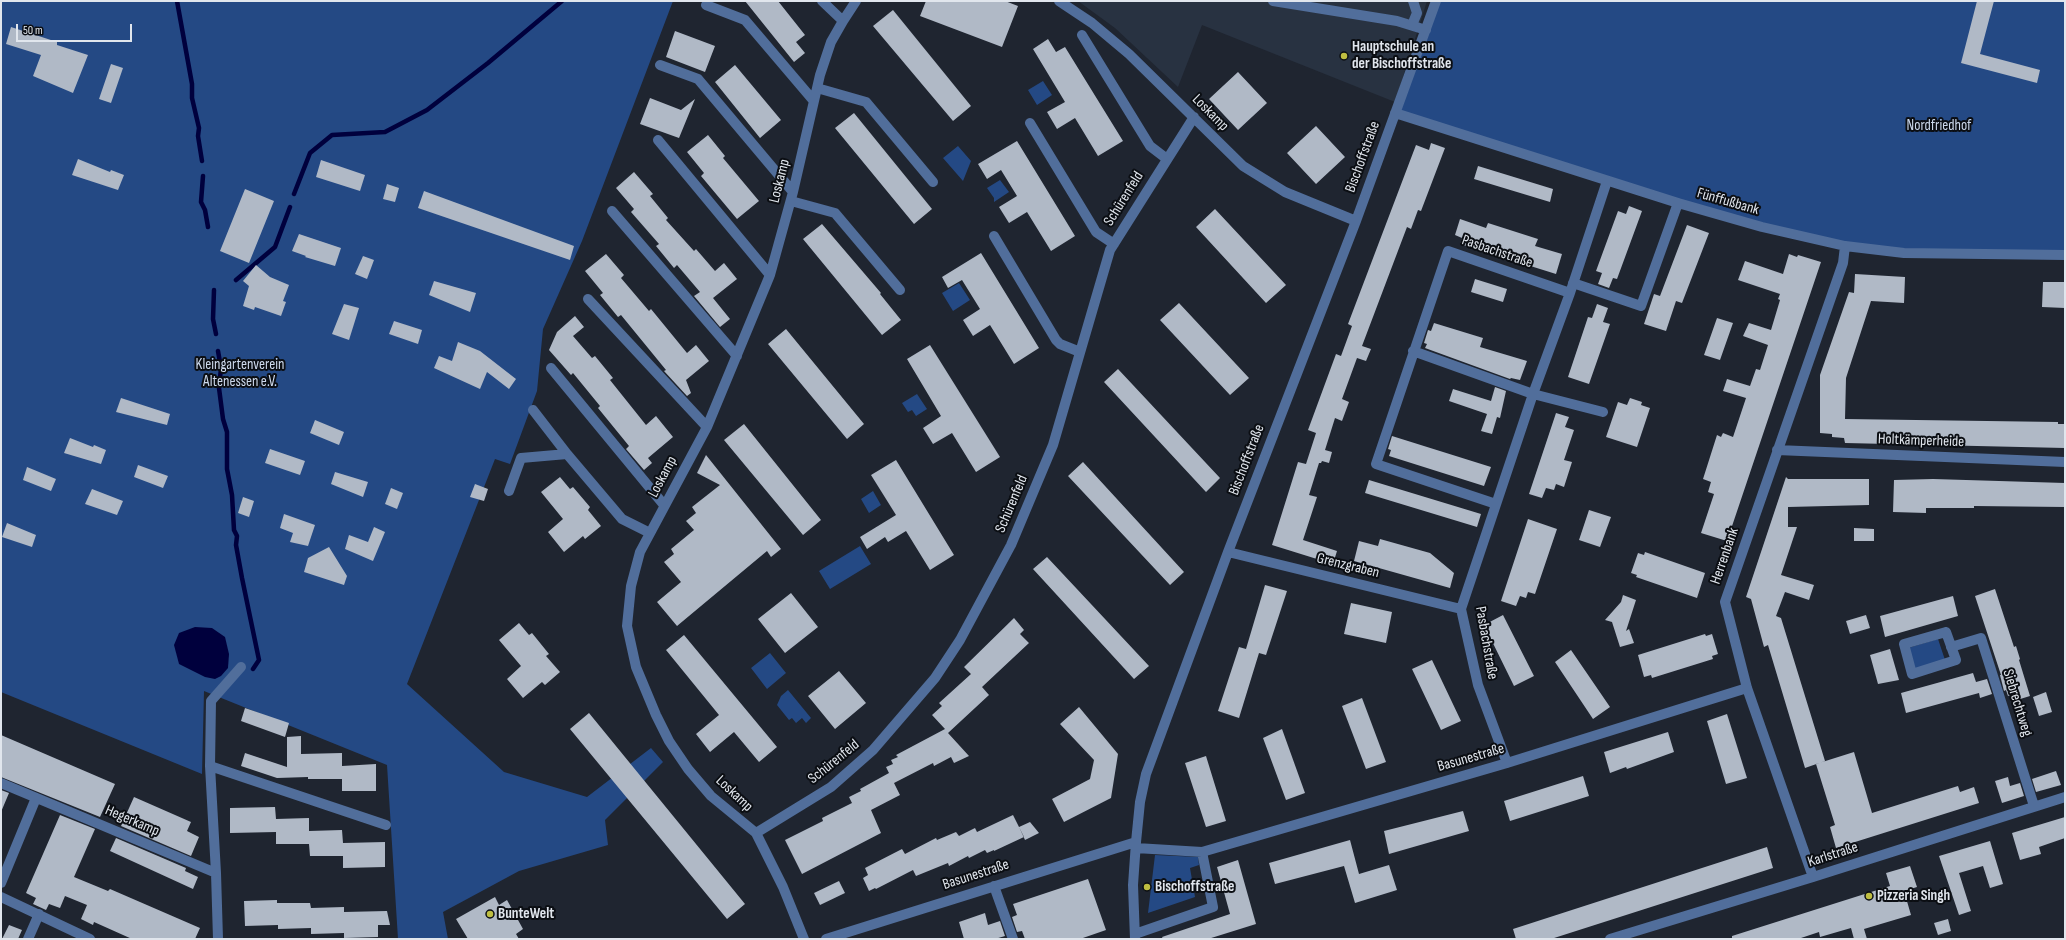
<!DOCTYPE html>
<html>
<head>
<meta charset="utf-8">
<style>
	body { margin:0 }
	#map { position:relative; width:2066px; height:940px; overflow:hidden; background:#1f2530; font-family:"Sofia Sans Condensed",sans-serif }
	canvas { display:block }
	.frame { position:absolute; inset:0; border:2px solid #e1e6ed; pointer-events:none }
	.scale { position:absolute; left:16px; top:24px; width:116px; height:18px; box-sizing:border-box; border:2px solid #e1e6ed; border-top:0; padding-left:5px; font-size:12px; line-height:14px; white-space:nowrap; color:#e1e6ed; -webkit-text-stroke:3px #0b0e13; paint-order:stroke }
</style>
</head>
<body>
<div id="map">
<canvas width="2066" height="940"></canvas>
<div class="frame"></div>
<div class="scale">50 m</div>
</div>
<script>
const context = document.querySelector('canvas').getContext('2d');
context.lineJoin = 'round';
function fillPath(path, color) { context.fillStyle = color; context.fill(path, 'evenodd'); }
const toPath = rows => new Path2D(rows.map(r => 'M' + r).join(''));
function trace(path, color, width, dash) { context.strokeStyle = color; context.lineWidth = width; context.lineCap = dash ? 'butt' : 'round'; context.setLineDash(dash || []); context.stroke(path); }
function label(font, color, halo, rows, align = 'center') {
  context.font = font + ' "Sofia Sans Condensed",sans-serif'; context.lineWidth = 4; context.setLineDash([]); context.textBaseline = 'middle'; context.strokeStyle = halo; context.fillStyle = color; for (const [text, x, y, turn = 0] of rows) {
    context.save(); context.translate(x, y); context.rotate((+turn || 0) * Math.PI / 180); context.textAlign = isNaN(turn) ? turn : align; if (halo) context.strokeText(text, 0, 0); context.fillText(text, 0, 0); context.restore();
  }
}
fillPath(toPath([
	[1078,1,1427,1,1395,102,1202,25,1178,87,1115,28]
]), '#283241');
fillPath(toPath([
	[1,1,673,1,582,241,543,329,537,391,510,464,495,459,407,684,504,772,587,797,651,748,663,762,605,820,608,845,519,871,443,912,448,939,398,939,387,765,204,691,202,774,1,692],
	[1440,1,2065,1,2065,254,1906,251,1847,243,1763,224,1678,200,1400,111],
	[1043,81,1052,95,1037,105,1028,90],
	[958,146,971,161,963,181,943,158],
	[1000,180,1009,192,994,202,994,198,987,188],
	[959,283,970,300,953,311,942,293],
	[917,394,927,409,916,416,912,410,908,412,902,403],
	[873,491,881,505,869,513,861,499],
	[860,546,871,564,830,589,819,571],
	[1938,639,1945,660,1915,670,1908,648],
	[770,653,786,673,767,689,751,668],
	[788,690,811,718,806,723,802,718,796,723,792,718,789,720,777,705,781,696],
	[1155,855,1198,857,1199,865,1190,868,1195,897,1148,913]
]), '#244984');
fillPath(toPath([
	[195,627,212,628,225,637,229,654,228,668,221,676,215,679,205,677,179,664,174,645,179,633]
]), '#00003d');
trace(toPath([
	[177,1,192,84,192,98,199,128,198,136,202,161],
	[203,176,201,202,205,210,208,227],
	[294,194,310,153,332,135,385,132,427,110,488,63,562,1],
	[236,280,275,247,290,207],
	[214,290,213,319,216,334],
	[218,351,221,368,219,388,223,419,227,432,227,469,232,495,234,530,237,536,236,545,242,578,259,660,253,669]
]), '#00003d', 4.5);
fillPath(toPath([
	[745,1,778,1,805,35,796,42,805,53,794,62],
	[926,1,1005,1,1018,6,1002,47,920,16],
	[1977,1,1994,1,1980,54,2040,70,2037,83,1961,63],
	[893,10,971,106,953,121,873,26],
	[11,27,57,42,57,45,88,55,73,93,33,76,41,55,6,44],
	[675,31,715,46,705,72,666,57],
	[1048,39,1056,52,1065,47,1123,141,1098,156,1075,118,1057,129,1047,112,1065,102,1033,49],
	[111,64,123,68,111,103,99,99],
	[735,65,781,120,760,138,715,82],
	[1238,72,1267,103,1238,130,1209,99],
	[650,98,681,110,695,99,679,138,640,124],
	[854,113,932,209,914,224,835,128],
	[1316,126,1345,157,1316,184,1287,153],
	[708,135,725,156,723,158,759,201,737,219,701,176,704,173,687,152],
	[1017,141,1075,236,1051,251,1027,212,1009,223,999,207,1017,196,1001,170,987,179,978,164],
	[1431,143,1445,148,1421,211,1418,210,1411,229,1407,227,1362,346,1371,349,1366,361,1357,358,1342,399,1349,402,1342,421,1335,418,1325,450,1332,452,1329,463,1322,461,1321,463,1319,463,1309,495,1317,497,1303,540,1337,551,1333,564,1272,545,1298,462,1306,464,1316,433,1308,430,1336,354,1341,356,1352,326,1348,324,1416,145,1429,150],
	[78,159,110,172,111,170,124,175,118,190,72,175],
	[321,160,365,175,360,191,316,177],
	[1478,166,1553,189,1550,202,1474,179],
	[634,172,653,194,650,196,668,218,666,220,694,251,696,249,715,271,724,263,737,279,713,298,730,319,720,327,694,296,700,292,677,265,674,268,656,246,659,244,631,212,634,209,616,188],
	[387,184,399,188,395,202,383,199],
	[245,189,274,201,249,263,220,251],
	[424,191,574,246,570,260,418,208],
	[1629,206,1642,211,1617,279,1613,278,1609,288,1598,284,1602,273,1596,271,1618,211,1626,214],
	[1215,209,1286,285,1266,303,1196,227],
	[1460,219,1486,228,1488,223,1538,239,1535,246,1562,254,1556,274,1460,244,1462,238,1455,235],
	[822,224,881,293,880,294,901,320,882,335,803,239],
	[1687,225,1709,233,1682,303,1676,301,1666,331,1644,324,1654,294,1660,296],
	[299,234,341,248,335,266,305,257,306,256,292,251],
	[981,253,1039,348,1014,364,990,325,973,336,963,320,980,309,962,280,948,288,942,277],
	[606,254,624,275,621,278,649,311,651,309,687,353,696,345,709,361,686,380,691,393,687,396,664,371,666,370,621,315,618,317,600,295,603,293,585,271],
	[1789,254,1797,257,1798,255,1821,262,1727,541,1701,533,1714,494,1708,492,1711,482,1703,479,1717,435,1721,437,1723,433,1733,437,1746,398,1723,391,1727,379,1750,386,1756,369,1760,370,1768,345,1743,336,1749,323,1771,330,1780,300,1778,299,1780,294,1738,280,1745,261,1783,274],
	[363,256,374,260,367,279,355,274],
	[256,265,270,277,289,285,283,301,286,302,281,316,255,307,254,310,243,306,249,286,243,281],
	[1855,274,1905,277,1904,303,1871,301,1846,378,1845,419,2058,422,2058,424,2065,424,2065,448,1845,443,1844,438,1832,437,1832,434,1820,433,1820,375,1849,292,1854,293],
	[1475,279,1507,289,1503,302,1471,292],
	[434,281,476,293,470,312,429,295],
	[2043,282,2065,282,2065,308,2042,307],
	[1179,303,1249,378,1230,395,1160,320],
	[344,304,359,308,349,340,332,334],
	[1597,304,1608,308,1603,322,1610,324,1589,384,1568,377,1588,317,1592,318],
	[575,316,584,327,573,336,592,358,595,356,613,378,610,380,646,425,656,416,673,437,648,458,652,463,644,470,626,449,629,446,598,408,600,406,573,373,571,375,549,350,557,332],
	[1717,318,1733,323,1720,360,1704,355],
	[394,321,422,330,418,344,389,334],
	[1434,323,1483,338,1480,347,1527,361,1520,380,1511,378,1510,379,1425,348,1427,344,1424,343,1428,330,1431,331],
	[786,329,864,424,847,439,768,344],
	[458,342,480,351,516,379,509,389,487,372,480,389,434,368,439,356,452,361],
	[930,345,1000,457,976,472,952,433,933,444,923,428,941,416,907,359],
	[1118,369,1220,478,1206,492,1104,382],
	[1495,387,1506,391,1500,418,1497,417,1492,434,1481,431,1487,414,1449,401,1453,389,1491,401],
	[121,398,170,414,167,425,116,412],
	[1630,398,1642,402,1641,405,1650,408,1637,447,1606,437,1618,402,1627,405],
	[1556,413,1569,417,1565,427,1574,430,1564,460,1572,462,1564,487,1556,484,1554,490,1546,488,1542,498,1529,494],
	[315,420,344,432,339,445,310,433],
	[744,424,821,520,803,535,724,440],
	[1392,436,1491,467,1484,486,1389,456,1391,450,1388,449],
	[70,438,93,447,94,445,106,450,101,464,64,453],
	[270,449,305,461,300,475,265,463],
	[706,455,781,549,771,557,767,551,677,626,657,602,681,582,664,562,674,554,671,549,694,530,686,521,696,513,692,507,720,485,697,473],
	[896,460,954,555,930,570,906,531,888,542,885,537,867,549,860,537,896,515,871,475],
	[1083,462,1184,572,1170,585,1068,476],
	[138,465,168,476,163,488,134,477],
	[27,467,56,479,51,491,23,480],
	[335,472,368,482,363,497,331,484],
	[560,477,570,489,573,487,590,507,588,510,601,526,585,539,583,536,564,552,548,532,563,519,541,492],
	[1786,477,1788,479,1869,479,1869,505,1788,507,1788,527,1797,527,1781,575,1814,585,1809,600,1785,592,1776,616,1781,618,1825,761,1805,768,1768,645,1764,647,1751,599,1746,597],
	[1933,479,2065,483,2065,507,1974,506,1974,508,1926,508,1926,513,1893,512,1894,480],
	[1369,480,1481,514,1477,527,1365,493],
	[475,484,488,489,484,501,470,497],
	[391,488,403,493,397,509,385,504],
	[92,489,123,501,117,515,85,504],
	[243,497,254,501,249,517,238,513],
	[1589,510,1611,517,1600,547,1579,540],
	[284,514,315,525,308,546,290,542,293,533,280,528],
	[1528,519,1557,529,1535,594,1528,592,1526,598,1520,596,1516,606,1501,601],
	[7,523,36,535,32,547,2,537],
	[374,527,385,532,373,561,345,549,349,535,368,542],
	[1854,528,1874,529,1874,541,1854,541],
	[1380,539,1430,553,1454,573,1450,588,1354,561,1359,541,1378,546],
	[329,547,347,576,344,585,304,572,308,558],
	[1645,552,1705,573,1697,598,1636,577,1637,575,1631,573,1638,553,1644,555],
	[1047,557,1149,666,1134,679,1033,569],
	[1265,585,1287,591,1266,655,1259,653,1239,718,1218,711,1239,647,1246,649],
	[1995,589,2014,647,2016,646,2020,659,2019,660,2030,696,2017,700,2015,693,2008,696,2006,690,2004,691,2000,675,2001,675,1975,596],
	[791,593,818,627,785,653,758,619],
	[1623,595,1636,600,1626,631,1629,629,1634,643,1620,647,1612,622,1605,620,1621,602],
	[1953,596,1958,616,1885,637,1880,616],
	[1351,603,1392,612,1386,643,1344,634],
	[1503,615,1534,676,1514,686,1484,625],
	[1866,615,1870,628,1850,634,1846,621],
	[1014,618,1024,630,1020,634,1029,643,982,687,989,695,948,733,969,756,954,763,951,757,934,766,933,763,894,783,900,795,871,810,881,833,802,874,785,840,823,821,822,818,852,803,849,797,861,791,860,789,889,773,886,767,893,764,891,760,898,757,896,755,945,729,932,715,942,706,939,703,971,674,964,667],
	[519,623,529,635,532,633,549,654,546,656,560,672,545,685,542,682,523,698,507,679,521,666,499,640],
	[1705,634,1706,636,1712,634,1718,654,1712,656,1713,659,1652,678,1651,675,1644,677,1638,655],
	[684,635,777,747,759,762,734,732,710,752,696,734,719,715,666,650],
	[1890,649,1899,680,1878,684,1870,655],
	[1571,650,1610,707,1593,719,1555,662],
	[1432,660,1461,721,1441,730,1412,669],
	[839,671,866,703,835,729,808,696],
	[1973,673,1976,682,1987,679,1992,694,1980,698,1979,693,1906,713,1901,693],
	[2046,692,2052,712,2039,716,2033,697],
	[1362,698,1386,762,1366,769,1342,706],
	[1079,707,1118,754,1111,798,1064,822,1052,799,1090,779,1094,760,1060,724],
	[245,708,289,723,285,737,241,721],
	[589,713,745,904,727,919,570,729],
	[1727,714,1747,778,1726,784,1707,721],
	[1282,729,1305,793,1286,800,1263,738],
	[1668,732,1674,752,1627,769,1626,767,1610,773,1604,752],
	[1,735,115,784,100,817,1,777],
	[301,736,301,754,342,753,342,766,376,764,376,791,342,791,342,779,308,779,308,777,277,778,241,766,245,753,287,767,287,737],
	[1854,752,1872,813,1958,786,1960,792,1974,787,1979,803,1836,848,1830,827,1835,825,1816,764],
	[1206,756,1226,821,1206,827,1185,763],
	[2056,771,2061,785,2036,792,2032,779],
	[1583,776,1589,796,1510,821,1504,801],
	[2008,777,2010,786,2020,783,2024,796,2002,803,1995,781],
	[1,790,9,793,1,812],
	[134,797,191,822,187,831,199,837,191,856,121,826],
	[275,807,276,819,309,818,309,831,342,830,343,843,385,842,385,867,343,868,343,856,310,856,309,844,276,844,276,832,230,833,230,808],
	[1463,811,1469,831,1389,854,1384,831],
	[60,815,95,829,74,877,108,891,110,889,200,928,195,939,132,939,94,922,93,925,81,919,87,905,65,896,60,908,49,904,46,910,33,904,36,898,26,893],
	[1013,815,1024,837,994,851,994,850,987,853,985,850,969,858,968,856,949,866,948,863,916,876,913,870,876,889,875,888,869,891,863,878,868,875,865,868,902,849,905,854,936,838,937,840,956,832,959,836,975,828,977,832],
	[2065,817,2065,838,2039,847,2041,854,2020,860,2012,833],
	[1030,822,1039,833,1025,840,1019,827],
	[116,838,186,868,185,871,198,877,193,889,110,851],
	[1350,840,1359,874,1389,865,1397,890,1355,903,1344,866,1275,884,1269,863],
	[1990,841,2003,884,1990,888,1983,866,1959,873,1971,911,1959,915,1939,856],
	[1767,847,1773,868,1551,939,1516,939,1513,929],
	[1238,860,1256,924,1208,939,1163,939,1162,937,1230,914,1217,867],
	[1910,866,1917,887,1904,891,1911,915,1864,929,1867,939,1854,939,1851,928,1820,937,1819,932,1798,939,1732,939,1732,936,1890,886,1886,873],
	[1088,879,1106,930,1080,939,1025,939,1022,931,1017,932,1012,917,1017,915,1013,904],
	[839,881,845,893,820,905,814,893],
	[495,897,499,905,507,900,523,929,516,934,519,939,468,939,456,919],
	[277,900,277,903,310,903,311,908,344,907,344,912,387,911,390,925,378,925,378,937,344,938,344,933,311,934,311,928,278,929,278,925,245,926,244,901],
	[985,913,988,925,1000,921,1005,936,995,939,964,939,959,922],
	[1948,919,1951,931,1938,935,1934,923],
	[9,925,22,930,18,939,2,939]
]), '#b0b9c6');
trace(toPath([
	[822,1,843,21],
	[1059,1,1092,23,1129,54,1243,166,1285,192,1356,221],
	[1273,1,1397,21,1426,30],
	[706,5,745,20,813,100],
	[1412,25,1417,13,1413,1],
	[1082,35,1150,146,1167,159],
	[660,65,698,79,793,192],
	[817,88,866,102,933,182],
	[1395,113,1678,203,1762,227,1845,246,1904,253,2065,255],
	[1030,123,1096,232,1114,244],
	[658,140,770,275],
	[791,201,835,213,900,290],
	[612,211,737,356],
	[994,236,1056,340,1060,344,1080,352],
	[1573,283,1641,306,1678,203],
	[588,299,707,427],
	[1413,351,1533,394,1603,412],
	[551,368,664,505],
	[533,410,567,454],
	[1777,450,2065,462],
	[509,491,521,458,567,454,622,519,650,533],
	[1496,504,1376,464,1448,251,1570,293],
	[1228,552,1461,609],
	[1946,632,1956,660,1912,674,1904,644,1946,632],
	[1951,647,1981,638,2034,806],
	[1507,763,1478,685,1461,609,1533,394,1570,293,1607,181],
	[210,766,386,825],
	[1,783,216,873],
	[756,833,831,787,873,750,935,678,960,640,1011,545,1053,445,1110,250,1194,117],
	[1136,848,1202,852,1507,763,1747,688],
	[1813,877,1747,688,1725,602,1843,263,1845,246],
	[1,883,36,798],
	[994,886,1013,939],
	[1,897,90,939],
	[1135,934,1213,907,1202,852],
	[28,939,39,914],
	[218,939,216,873,210,766,211,701,241,667],
	[804,939,783,887,756,833,711,796,688,769,669,741,656,715,636,667,627,626,631,586,640,552,707,427,770,275,793,192,820,75,831,42,843,21,856,1],
	[826,939,1136,842],
	[1135,939,1133,885,1136,842,1140,802,1146,774,1228,552,1356,221,1436,1],
	[1610,939,1813,877,2065,797]
]), '#516e9b', 10);
for (const [x, y, r, color] of [
	[1344,56,4,"#bfbe41"],
	[1147,887,4,"#bfbe41"],
	[1869,896,4,"#bfbe41"],
	[490,914,4,"#bfbe41"]
]) { const dot = new Path2D(); dot.arc(x, y, r, 0, 2 * Math.PI); context.fillStyle = color; context.fill(dot); trace(dot, '#0b0e13', 1.5); }
label('bold 15px', '#e1e6ed', '#0b0e13', [
	["Hauptschule an",1352,47],
	["der Bischoffstraße",1352,64],
	["Bischoffstraße",1155,887],
	["Pizzeria Singh",1877,896],
	["BunteWelt",498,914]
], 'left');
label('15px', '#e1e6ed', '#0b0e13', [
	["Loskamp",1210,113,45],
	["Bischoffstraße",1363,157,-70],
	["Loskamp",780,181,-76],
	["Schürenfeld",1124,199,-58],
	["Fünffußbank",1728,202,16],
	["Pasbachstraße",1497,252,19],
	["Holtkämperheide",1921,441,2],
	["Bischoffstraße",1247,460,-69],
	["Loskamp",663,477,-62],
	["Schürenfeld",1012,504,-67],
	["Herrenbank",1725,556,-71],
	["Grenzgraben",1348,566,14],
	["Pasbachstraße",1486,643,80],
	["Siebrechtweg",2017,703,73],
	["Basunestraße",1471,758,-16],
	["Schürenfeld",834,762,-39],
	["Loskamp",734,794,43],
	["Hegerkamp",132,821,23],
	["Karlstraße",1833,855,-18],
	["Basunestraße",976,875,-18]
]);
label('15px', '#cdd9ec', '#0b0e13', [
	["Nordfriedhof",1939,126],
	["Kleingartenverein",240,365],
	["Altenessen e.V.",240,382]
]);
</script>
</body>
</html>
